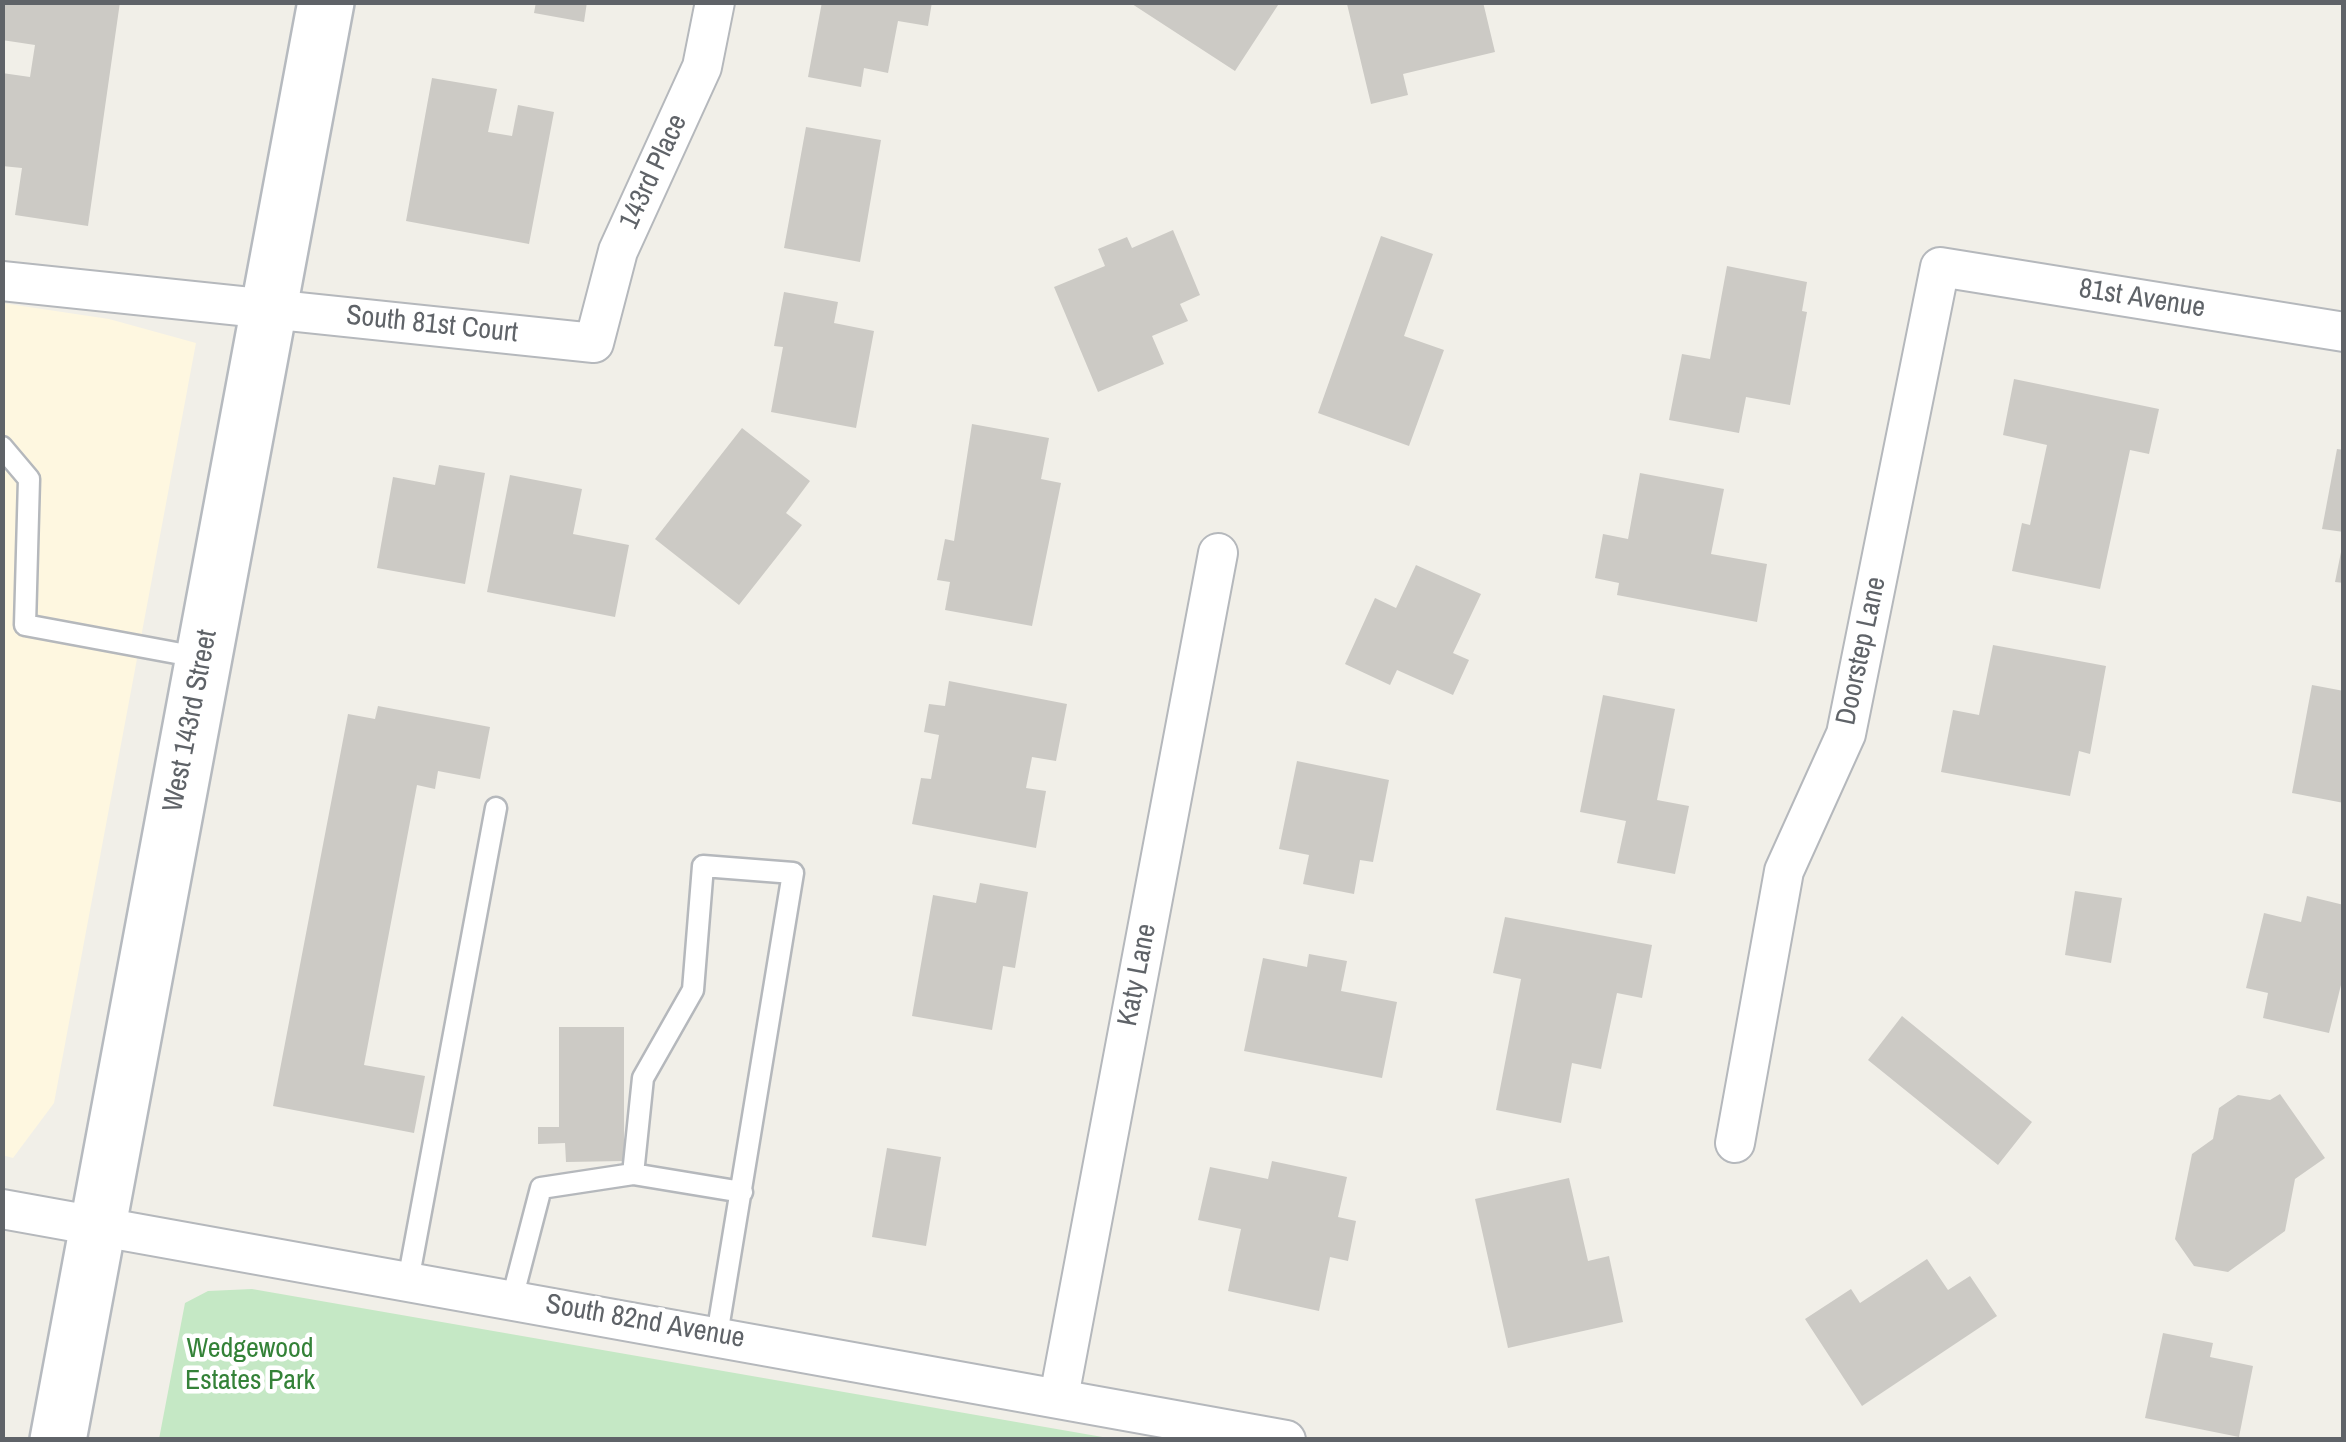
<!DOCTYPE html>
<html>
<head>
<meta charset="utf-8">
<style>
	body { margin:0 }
	#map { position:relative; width:2346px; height:1442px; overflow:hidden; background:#f1efe8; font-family:"Archivo Narrow",sans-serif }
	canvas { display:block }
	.frame { position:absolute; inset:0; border:5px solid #5f6368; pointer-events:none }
</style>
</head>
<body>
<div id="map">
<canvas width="2346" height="1442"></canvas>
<div class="frame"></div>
</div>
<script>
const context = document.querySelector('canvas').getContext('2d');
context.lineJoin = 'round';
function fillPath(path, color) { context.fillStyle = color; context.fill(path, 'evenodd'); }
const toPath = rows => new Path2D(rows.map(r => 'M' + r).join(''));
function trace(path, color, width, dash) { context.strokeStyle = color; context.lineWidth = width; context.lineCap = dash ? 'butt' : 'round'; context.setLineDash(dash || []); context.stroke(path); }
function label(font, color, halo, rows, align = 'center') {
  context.font = font + ' "Archivo Narrow",sans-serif'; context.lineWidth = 9; context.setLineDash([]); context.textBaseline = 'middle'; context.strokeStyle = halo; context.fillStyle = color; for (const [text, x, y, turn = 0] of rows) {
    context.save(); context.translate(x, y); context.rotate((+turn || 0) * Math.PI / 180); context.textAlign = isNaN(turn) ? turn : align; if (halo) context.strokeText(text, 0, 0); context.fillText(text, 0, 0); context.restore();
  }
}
fillPath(toPath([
	[2,303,109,319,196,343,54,1103,13,1158,2,1155]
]), '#fef7e0');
fillPath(toPath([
	[252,1289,1114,1439,1115,1439,159,1439,185,1303,208,1291]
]), '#c5e8c5');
fillPath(toPath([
	[2,2,120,2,88,226,15,215,22,168,2,166,2,73,30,77,35,45,2,40],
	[536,2,587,2,584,22,534,13],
	[822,2,932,2,928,26,898,21,888,73,864,68,861,87,808,77],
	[1129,2,1280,2,1235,71],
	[1355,2,1483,2,1495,52,1403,74,1408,95,1371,104,1347,4],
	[432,78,497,89,488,132,512,136,518,105,554,112,529,244,406,221],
	[806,127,881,140,860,262,784,248],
	[1173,230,1200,295,1180,304,1188,321,1152,336,1164,364,1098,392,1054,287,1105,266,1098,249,1127,237,1132,248],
	[1381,236,1433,254,1404,336,1444,350,1409,446,1318,413],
	[1727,266,1807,282,1802,311,1807,312,1790,405,1746,397,1739,433,1669,420,1682,354,1710,359],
	[784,292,838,302,834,323,874,331,856,428,771,412,783,347,774,346],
	[2014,379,2159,409,2149,454,2130,450,2100,589,2012,571,2022,523,2030,525,2047,445,2003,435],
	[972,424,1049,438,1041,479,1061,483,1032,626,945,610,950,582,937,580,945,539,954,541],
	[742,428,810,481,786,513,802,525,739,605,655,539],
	[2337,449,2344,450,2344,532,2322,529],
	[439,465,485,473,465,584,377,568,393,477,435,485],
	[1640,473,1724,489,1711,554,1767,564,1757,622,1617,595,1619,583,1595,578,1603,534,1628,539],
	[510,475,582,489,573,534,629,545,615,617,487,592],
	[2342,547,2344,547,2344,583,2335,582],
	[1416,565,1481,594,1453,653,1469,660,1453,695,1397,670,1390,685,1345,664,1375,598,1396,608],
	[1993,645,2106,666,2090,754,2079,751,2070,796,1941,772,1953,710,1979,715],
	[949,681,1067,704,1056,761,1032,757,1026,788,1046,791,1036,848,912,824,921,778,931,779,939,735,924,732,929,704,945,706],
	[2312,685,2344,691,2344,803,2292,793],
	[1603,695,1675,709,1657,800,1689,806,1675,874,1617,863,1626,821,1580,812],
	[378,706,490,727,480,779,438,771,435,789,417,785,364,1065,425,1076,414,1133,273,1106,348,714,375,719],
	[1297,761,1389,780,1373,862,1360,860,1354,894,1303,884,1309,855,1279,849],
	[980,883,1028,892,1015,968,1003,966,992,1030,912,1016,933,895,976,903],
	[2075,891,2122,898,2111,963,2065,955],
	[2307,896,2344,905,2344,973,2329,1033,2263,1018,2268,993,2246,988,2264,913,2301,922],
	[1505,917,1652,945,1642,998,1617,993,1601,1069,1572,1063,1561,1123,1496,1110,1521,979,1493,973],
	[1309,954,1347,961,1341,991,1397,1002,1382,1078,1244,1051,1263,958,1307,967],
	[1902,1016,2032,1122,1998,1165,1868,1060],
	[559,1027,624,1027,624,1161,566,1162,565,1143,538,1144,538,1127,559,1127],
	[2280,1094,2325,1158,2295,1179,2285,1231,2228,1272,2194,1266,2175,1239,2192,1154,2213,1139,2219,1108,2238,1095,2270,1100],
	[887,1148,941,1157,926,1246,872,1237],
	[1272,1161,1347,1177,1338,1217,1356,1221,1348,1261,1330,1257,1319,1311,1228,1291,1241,1229,1198,1220,1210,1167,1268,1179],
	[1569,1178,1588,1261,1609,1256,1623,1322,1508,1348,1475,1199],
	[1927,1259,1948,1290,1970,1276,1997,1316,1862,1406,1805,1319,1851,1289,1860,1303],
	[2163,1333,2213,1343,2210,1357,2253,1366,2239,1437,2145,1418]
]), '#cccac5');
const lane = toPath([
	[2,447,29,479,25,625,203,658],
	[633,1174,742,1192],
	[408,1281,496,808],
	[512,1299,541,1188,633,1174,643,1078,693,990,703,866,793,873,717,1335]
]);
const street = toPath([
	[2,281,594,343,618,251,702,67,715,2],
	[1735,1143,1784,871,1846,734,1940,267,2344,332],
	[2,1209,1286,1440],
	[1059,1397,1218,553]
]);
const secondary = toPath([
	[58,1440,326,2]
]);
trace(lane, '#b5b8bc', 25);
trace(street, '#b5b8bc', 42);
trace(secondary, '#b6babf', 60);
trace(lane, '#fff', 20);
trace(street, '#fff', 38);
trace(secondary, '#fff', 55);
label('28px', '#5f6368', '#fff', [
	["143rd Place",654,172,-65],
	["81st Avenue",2142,299,9],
	["South 81st Court",432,325,6],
	["Doorstep Lane",1862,651,-78],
	["West 143rd Street",191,721,-79],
	["Katy Lane",1138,975,-79],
	["South 82nd Avenue",645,1322,10]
]);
label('28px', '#348238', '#fff', [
	["Wedgewood",250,1349],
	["Estates Park",250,1381]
]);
</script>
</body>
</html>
